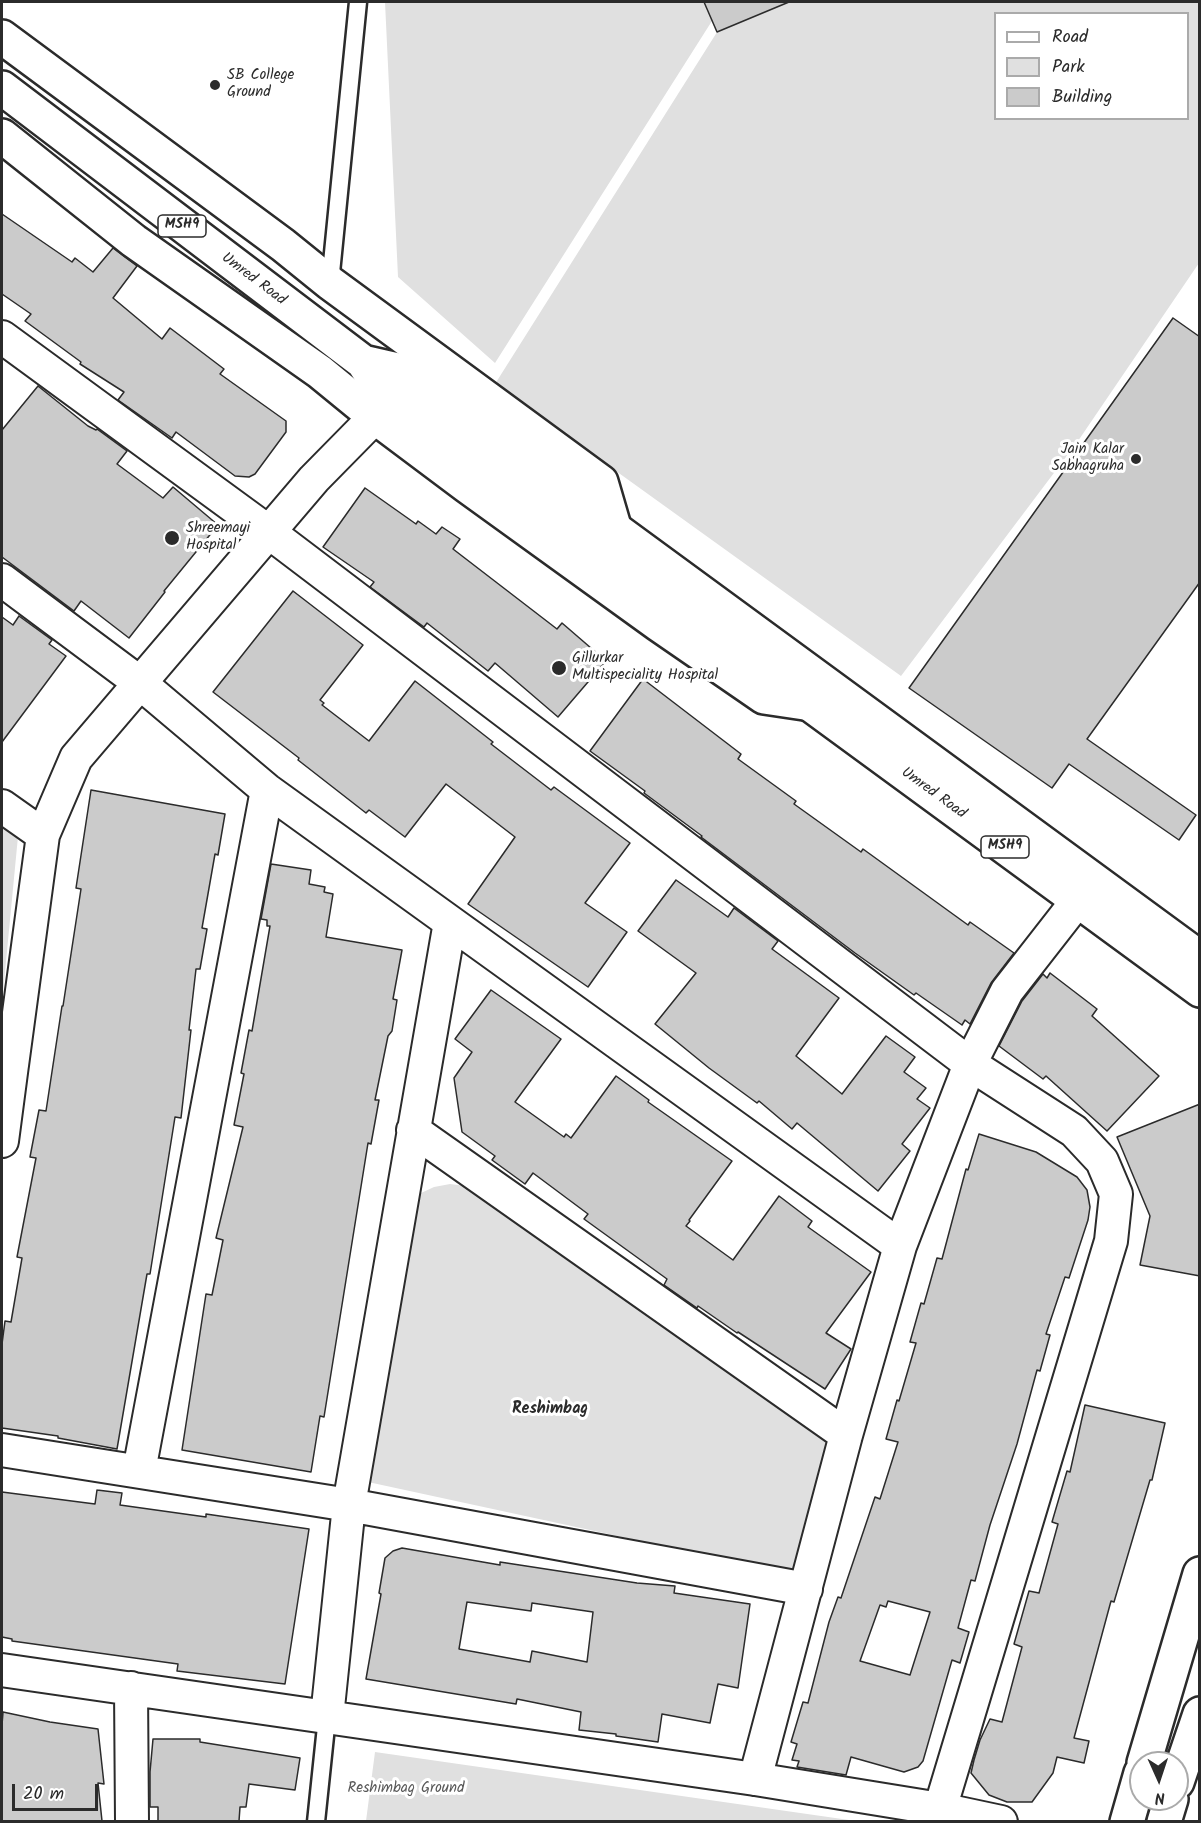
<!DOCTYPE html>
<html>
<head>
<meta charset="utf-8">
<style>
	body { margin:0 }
	#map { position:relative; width:1201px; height:1823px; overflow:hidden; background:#fff; font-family:Kalam,sans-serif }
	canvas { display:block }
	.frame { position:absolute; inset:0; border:3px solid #2b2b2b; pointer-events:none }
	.legend { position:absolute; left:994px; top:12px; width:195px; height:108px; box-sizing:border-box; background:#fff; border:2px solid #aaa; margin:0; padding:8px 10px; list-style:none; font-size:18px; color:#2b2b2b }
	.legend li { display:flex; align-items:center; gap:12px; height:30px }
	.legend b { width:30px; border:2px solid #aaa }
	.north { position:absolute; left:1129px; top:1751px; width:60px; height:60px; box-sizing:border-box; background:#fff; border:2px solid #aaa; border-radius:50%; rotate:177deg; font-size:16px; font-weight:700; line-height:24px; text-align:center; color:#2b2b2b }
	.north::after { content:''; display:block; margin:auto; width:21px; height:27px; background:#2b2b2b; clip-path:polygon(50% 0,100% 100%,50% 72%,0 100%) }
	.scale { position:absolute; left:12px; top:1784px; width:86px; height:27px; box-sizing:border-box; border:3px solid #2b2b2b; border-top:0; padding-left:8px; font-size:18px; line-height:21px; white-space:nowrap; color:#2b2b2b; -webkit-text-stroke:4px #fff; paint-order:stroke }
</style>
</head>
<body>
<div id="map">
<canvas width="1201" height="1823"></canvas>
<div class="frame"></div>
<ul class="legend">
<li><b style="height:8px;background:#fff"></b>Road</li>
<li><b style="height:16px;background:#e0e0e0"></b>Park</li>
<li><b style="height:16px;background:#cbcbcb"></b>Building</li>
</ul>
<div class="north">N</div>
<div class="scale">20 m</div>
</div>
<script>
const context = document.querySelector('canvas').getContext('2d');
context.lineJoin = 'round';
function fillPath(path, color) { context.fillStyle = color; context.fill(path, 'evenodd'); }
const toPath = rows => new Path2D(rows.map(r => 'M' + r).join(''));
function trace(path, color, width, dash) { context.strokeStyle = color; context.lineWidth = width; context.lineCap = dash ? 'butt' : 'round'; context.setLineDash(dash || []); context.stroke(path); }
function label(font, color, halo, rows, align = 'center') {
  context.font = font + ' Kalam,sans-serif'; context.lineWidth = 6; context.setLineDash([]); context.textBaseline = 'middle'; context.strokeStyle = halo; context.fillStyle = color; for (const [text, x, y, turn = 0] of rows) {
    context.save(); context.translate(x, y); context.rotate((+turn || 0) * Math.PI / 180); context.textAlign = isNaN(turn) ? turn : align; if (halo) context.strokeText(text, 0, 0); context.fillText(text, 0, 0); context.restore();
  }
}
fillPath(toPath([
	[385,2,724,2,495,363,398,277],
	[736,2,1199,2,1199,263,1078,441,901,676,495,384],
	[996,14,1188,14,1188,118,996,118],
	[2,814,19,826,2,1003],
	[450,1184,466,1186,835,1441,798,1575,368,1482,419,1194,434,1187],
	[375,1752,856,1821,366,1821]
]), '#e0e0e0');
const building = toPath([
	[704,2,789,2,717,32,704,2],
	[2,214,72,262,75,258,93,272,113,248,137,266,113,298,162,339,170,328,224,369,220,374,286,421,286,432,255,474,249,477,235,476,176,432,172,438,118,400,124,392,80,364,81,362,25,321,31,314,2,294,2,214],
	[1173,318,1200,337,1200,582,1087,739,1196,815,1179,840,1069,764,1052,788,909,688,1173,318],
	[38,386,88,426,96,430,97,429,127,451,117,464,163,498,173,487,218,525,164,591,165,592,129,638,81,601,74,611,2,557,2,430,38,386],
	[365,488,416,524,418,521,436,534,442,527,460,539,453,549,557,629,562,623,606,661,558,717,495,663,488,671,427,623,424,627,370,587,374,582,323,547,365,488],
	[293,591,363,645,320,700,324,703,322,705,369,741,415,681,493,742,491,744,551,790,554,787,630,843,585,903,627,932,588,987,468,904,515,837,446,784,405,837,369,810,366,813,298,760,299,758,213,692,293,591],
	[19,616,52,640,49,644,66,656,2,742,2,617,13,625,19,616],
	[643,679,741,754,738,759,796,801,794,804,861,852,863,849,968,925,970,922,1014,953,991,983,970,1024,965,1020,962,1025,916,993,914,995,855,953,701,837,702,836,644,793,645,791,590,751,643,679],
	[91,790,225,814,218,855,215,854,202,928,207,929,200,969,196,969,189,1030,191,1030,181,1118,175,1117,150,1274,147,1274,117,1449,58,1438,58,1436,2,1428,2,1344,5,1321,11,1322,22,1258,17,1257,36,1158,30,1157,39,1110,46,1111,62,1006,63,1006,81,889,76,888,91,790],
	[271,864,311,870,309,884,325,887,324,892,333,894,326,937,402,950,393,999,397,1000,392,1031,388,1036,375,1100,379,1100,371,1144,368,1143,324,1417,320,1416,311,1472,182,1450,206,1294,212,1295,223,1240,216,1238,243,1127,234,1125,244,1074,241,1073,249,1030,252,1031,270,926,267,926,267,920,261,919,271,864],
	[676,880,728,917,734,908,778,941,772,949,839,998,796,1056,842,1094,886,1036,915,1057,904,1072,926,1088,917,1099,930,1108,902,1144,910,1151,878,1191,797,1123,792,1129,759,1101,757,1103,709,1068,655,1024,696,973,638,931,676,880],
	[1050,973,1097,1009,1092,1016,1159,1076,1107,1131,1046,1076,1043,1079,999,1046,1022,1001,1043,974,1047,978,1050,973],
	[491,990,561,1039,515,1102,564,1137,566,1134,571,1138,616,1076,649,1100,648,1102,732,1161,689,1220,690,1221,686,1226,733,1260,779,1196,812,1221,808,1227,871,1272,826,1333,851,1349,825,1389,738,1332,737,1333,698,1306,697,1308,664,1285,667,1279,584,1219,588,1214,533,1173,525,1184,492,1160,495,1156,462,1132,454,1078,472,1052,455,1039,491,990],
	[1200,1104,1200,1276,1140,1265,1150,1216,1117,1137,1200,1104],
	[979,1134,1036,1152,1077,1177,1087,1190,1090,1207,1088,1220,1069,1278,1065,1277,1046,1334,1050,1335,1040,1371,1037,1370,1017,1444,990,1525,975,1581,971,1580,958,1628,969,1632,960,1663,952,1660,923,1761,918,1767,904,1772,851,1757,846,1775,797,1767,799,1761,792,1760,797,1744,791,1742,803,1702,808,1703,829,1622,838,1597,841,1598,875,1497,880,1499,898,1442,886,1439,897,1400,899,1401,916,1343,910,1342,921,1303,924,1304,937,1258,942,1259,966,1169,968,1170,979,1134],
	[888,1601,930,1612,910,1675,860,1661,880,1605,886,1607,888,1601],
	[1085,1405,1165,1423,1152,1480,1150,1480,1114,1602,1111,1601,1074,1738,1089,1741,1084,1763,1057,1757,1053,1773,1032,1802,1007,1802,989,1795,971,1773,974,1760,980,1740,990,1719,1002,1722,1022,1647,1014,1644,1029,1591,1039,1593,1058,1524,1052,1522,1067,1471,1070,1472,1085,1405],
	[97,1490,122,1493,120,1505,206,1517,206,1514,309,1529,285,1684,177,1671,178,1664,12,1641,12,1639,2,1637,2,1492,95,1504,97,1490],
	[402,1548,500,1565,500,1562,637,1583,675,1586,674,1593,750,1604,738,1688,718,1684,710,1723,662,1714,658,1742,616,1736,616,1734,579,1730,581,1712,517,1699,516,1704,366,1679,381,1594,379,1593,385,1558,393,1551,402,1548],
	[467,1602,531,1611,532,1603,593,1612,587,1662,532,1651,530,1662,459,1649,467,1602],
	[3,1712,50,1722,98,1729,104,1784,98,1783,102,1821,2,1821,2,1725,3,1712],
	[153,1739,200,1739,200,1742,300,1758,295,1790,249,1784,246,1807,240,1807,239,1821,158,1821,158,1807,150,1807,150,1772,153,1739]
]);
fillPath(building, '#cbcbcb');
trace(building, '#2b2b2b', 1.5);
const lane = toPath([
	[330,283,358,2],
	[316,1822,327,1717]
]);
const street = toPath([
	[2,337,270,533,970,1064,1074,1131,1102,1161,1116,1194,1111,1241,940,1809],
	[2,580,140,683,267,790,450,922,349,1505,327,1717],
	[2,806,43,835],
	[450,922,900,1246,846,1435,755,1779],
	[2,1063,12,1065,43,835,76,758,314,479,375,417],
	[413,1130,846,1435],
	[2,1141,12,1065],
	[900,1246,970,1064,1007,991,1078,900],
	[2,1450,349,1505,806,1589],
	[139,1471,267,790],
	[2,1670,755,1779,940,1809,1001,1822],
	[131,1688,132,1822]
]);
const secondary = toPath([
	[2,37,283,245,330,283,601,482,615,530],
	[2,136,134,241,320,372,375,417,467,486,658,624,764,697,811,704],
	[1144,1763,1200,1574],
	[1177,1782,1200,1714],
	[1127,1822,1141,1773],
	[1164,1822,1171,1799]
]);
const primary = toPath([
	[2,88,363,362,381,390,1200,990],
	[363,362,398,370,1200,958]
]);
trace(lane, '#2b2b2b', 21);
trace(street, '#2b2b2b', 36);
trace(secondary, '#2b2b2b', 38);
trace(primary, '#2b2b2b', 38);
trace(lane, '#fff', 16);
trace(street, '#fff', 32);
trace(secondary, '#fff', 33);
trace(primary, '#fff', 33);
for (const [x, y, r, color] of [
	[215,85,6,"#2b2b2b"],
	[1136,459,6,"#2b2b2b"],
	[172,538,8,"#2b2b2b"],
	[559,668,8,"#2b2b2b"]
]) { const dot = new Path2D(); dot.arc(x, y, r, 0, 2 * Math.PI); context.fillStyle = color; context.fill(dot); trace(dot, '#fff', 2); }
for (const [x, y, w] of [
	[182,226,48],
	[1005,847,48]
]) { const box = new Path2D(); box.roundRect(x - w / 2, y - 11, w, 22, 4.5); context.fillStyle = '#fff'; context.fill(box); trace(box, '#2b2b2b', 1.5); }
label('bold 14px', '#2b2b2b', null, [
	["MSH9",182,226],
	["MSH9",1005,847]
]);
label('15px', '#2b2b2b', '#fff', [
	["SB College",227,76],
	["Ground",227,93],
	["Jain Kalar",1124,450,"right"],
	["Sabhagruha",1124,467,"right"],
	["Shreemayi",186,529],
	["Hospital",186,546],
	["Gillurkar",572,659],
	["Multispeciality Hospital",572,676]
], 'left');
label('15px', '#2b2b2b', '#fff', [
	["Umred Road",253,280,37],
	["Umred Road",933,794,36]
]);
label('15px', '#585858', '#fff', [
	["Reshimbag Ground",406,1789]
]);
label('bold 16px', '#2b2b2b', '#fff', [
	["Reshimbag",550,1410]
]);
</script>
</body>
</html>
